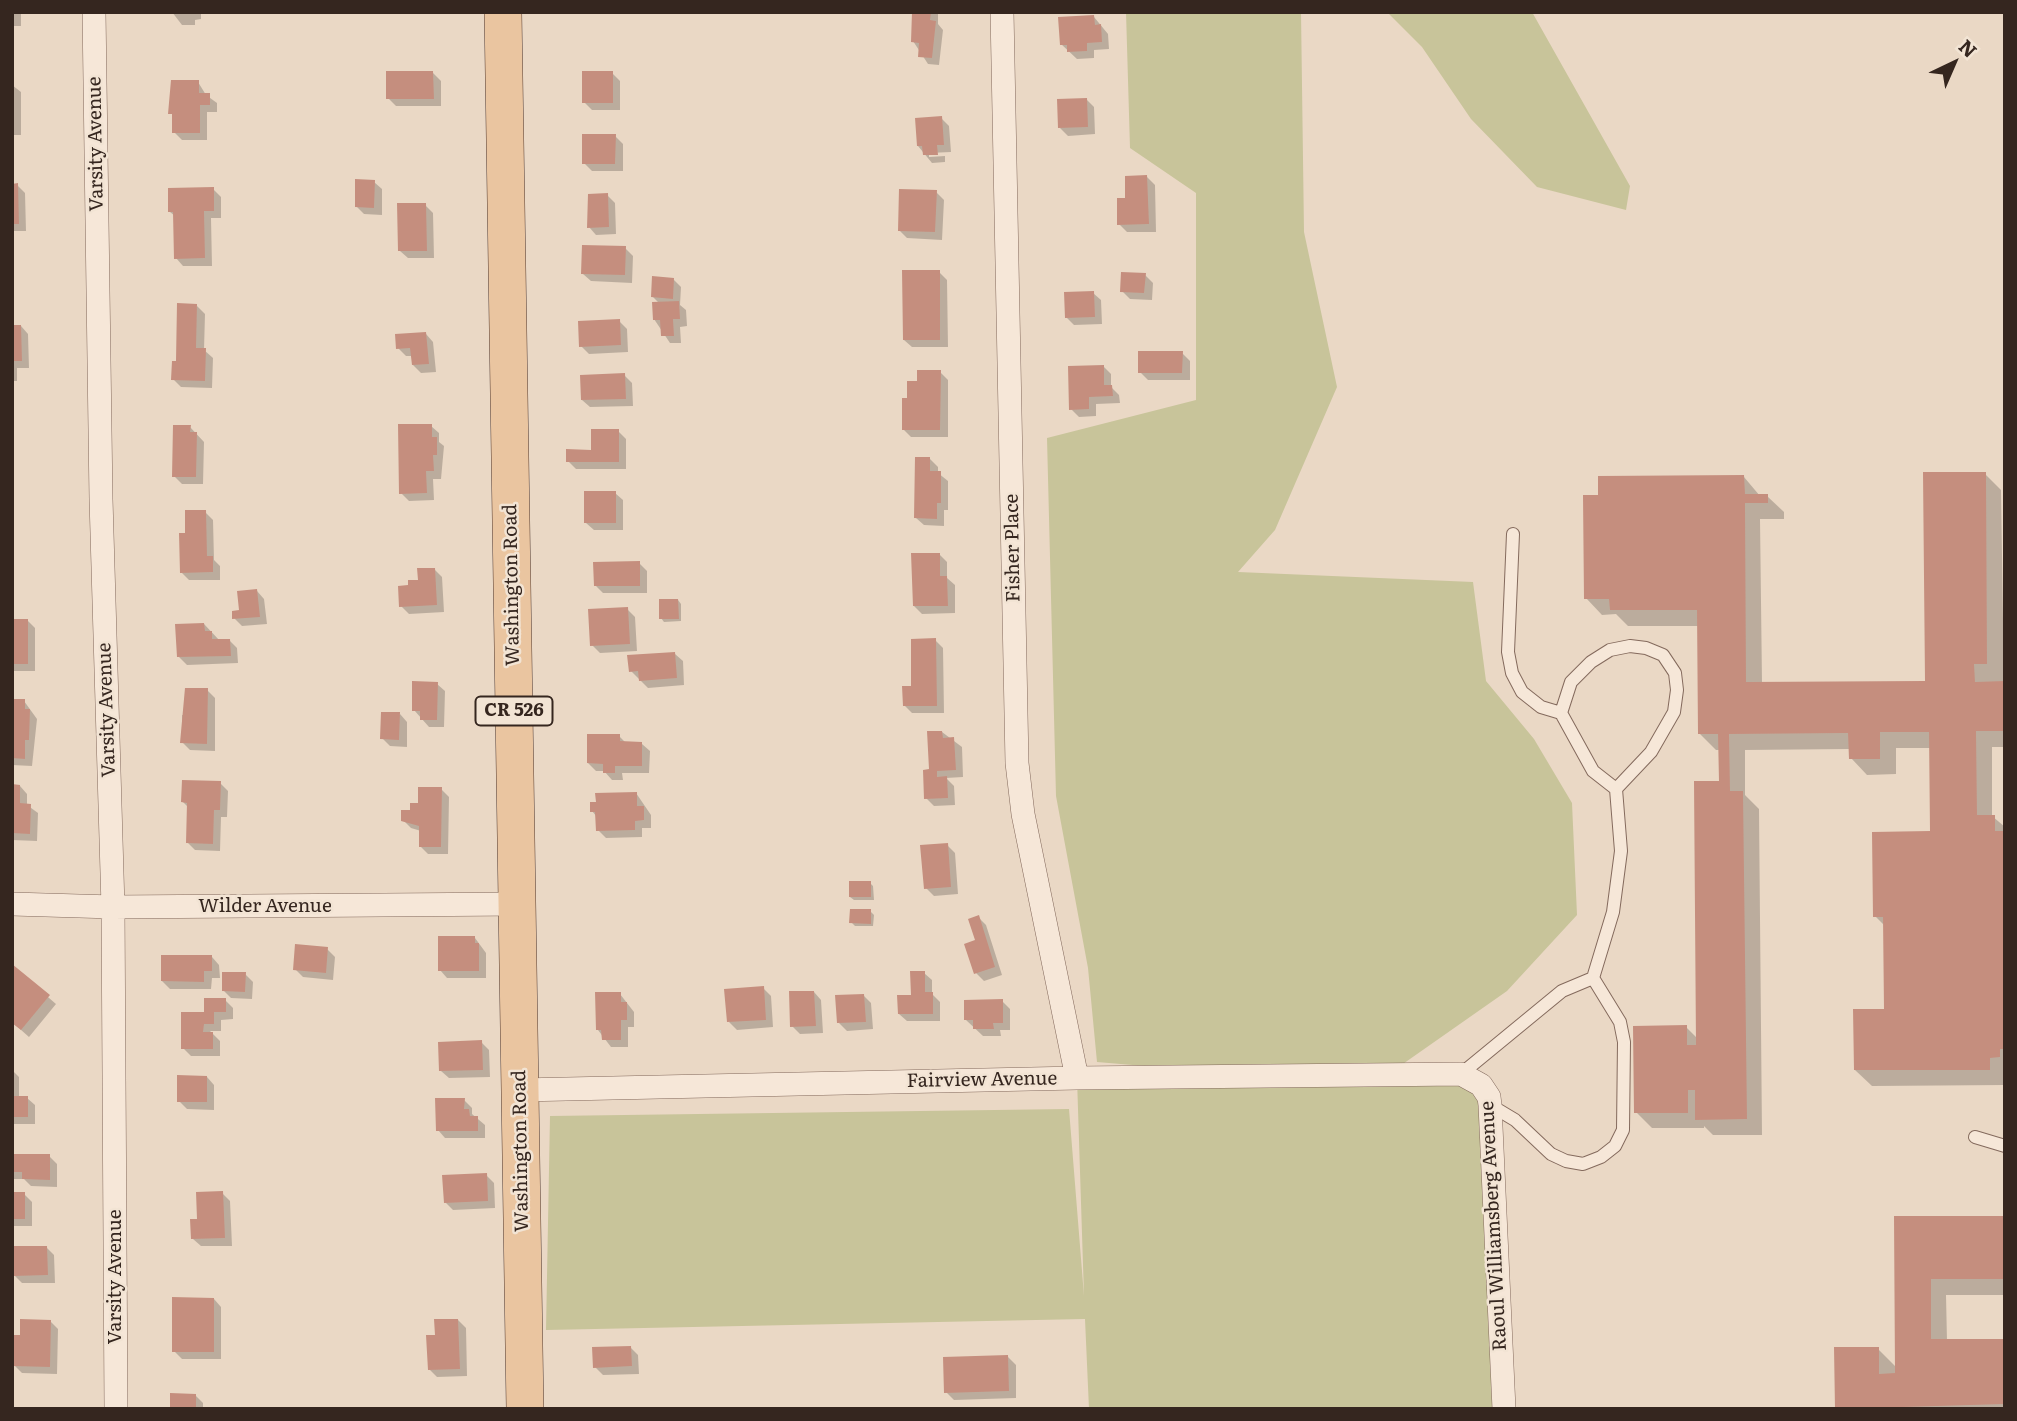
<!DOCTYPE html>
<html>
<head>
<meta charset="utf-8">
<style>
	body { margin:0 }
	#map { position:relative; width:2017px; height:1421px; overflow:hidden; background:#ead8c5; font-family:Literata,serif }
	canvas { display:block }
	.frame { position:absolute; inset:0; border:14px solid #35261f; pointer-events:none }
	.north { position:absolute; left:1919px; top:28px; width:70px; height:70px; -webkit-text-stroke:5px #f2e4d4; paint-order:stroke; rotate:44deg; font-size:19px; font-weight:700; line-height:28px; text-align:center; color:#35261f }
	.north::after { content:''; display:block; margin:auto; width:24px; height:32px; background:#35261f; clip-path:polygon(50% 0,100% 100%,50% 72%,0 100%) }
</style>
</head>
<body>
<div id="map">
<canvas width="2017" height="1421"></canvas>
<div class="frame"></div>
<div class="north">N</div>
</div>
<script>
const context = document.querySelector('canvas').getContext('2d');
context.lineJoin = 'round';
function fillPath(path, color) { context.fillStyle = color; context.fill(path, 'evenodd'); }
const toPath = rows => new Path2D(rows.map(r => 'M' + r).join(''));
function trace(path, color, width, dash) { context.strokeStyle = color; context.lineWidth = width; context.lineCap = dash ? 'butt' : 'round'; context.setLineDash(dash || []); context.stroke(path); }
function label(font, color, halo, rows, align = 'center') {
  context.font = font + ' Literata,serif'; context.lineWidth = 5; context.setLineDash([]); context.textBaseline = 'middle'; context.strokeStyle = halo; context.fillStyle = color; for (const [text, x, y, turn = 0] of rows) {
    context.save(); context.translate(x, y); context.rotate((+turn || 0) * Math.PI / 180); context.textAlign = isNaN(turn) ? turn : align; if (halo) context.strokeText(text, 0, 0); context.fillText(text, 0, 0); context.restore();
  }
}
fillPath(toPath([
	[1126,12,1301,12,1304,232,1337,387,1275,530,1238,572,1473,582,1486,681,1534,739,1572,803,1577,915,1507,991,1390,1073,1481,1085,1509,1409,1089,1409,1085,1319,546,1330,550,1116,1069,1109,1084,1296,1077,1078,1239,1074,1097,1062,1088,968,1056,796,1047,438,1196,400,1196,193,1130,148],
	[1387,12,1532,12,1630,186,1626,210,1537,187,1471,119,1422,47]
]), '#c8c49a');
fillPath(toPath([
	[12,12,21,12,21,26,12,26],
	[172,12,201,12,201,19,195,20,195,25,182,25],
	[914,12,938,14,938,24,943,30,939,65,928,64,913,41],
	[1094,17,1108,34,1109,49,1094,50,1094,58,1077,59,1061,44],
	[433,73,441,81,441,106,396,106,388,98],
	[612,73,620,81,620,110,592,110,584,102],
	[198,82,206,95,217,103,217,112,207,112,207,140,182,140,174,132,170,95],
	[12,85,21,92,21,135,12,135],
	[1086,99,1094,107,1095,134,1068,136,1060,128],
	[941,118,949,126,951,152,929,153,929,157,945,156,945,162,932,163,918,146],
	[615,136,623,144,623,171,592,171,584,163],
	[1147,177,1155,185,1156,232,1127,232,1119,224,1127,200],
	[374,182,382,189,382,215,364,214,356,206],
	[12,185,17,185,25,193,26,231,12,231],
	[213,189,221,197,221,218,211,218,212,266,183,266,176,258,175,216,170,212],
	[936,192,944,200,942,240,907,238,900,231],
	[607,195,615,203,616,234,596,235,589,227],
	[425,205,433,213,434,258,408,258,400,251],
	[625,248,633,256,632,283,591,281,583,274],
	[939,272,947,280,948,347,912,347,904,340],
	[1145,275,1153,283,1152,300,1130,299,1122,291],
	[673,279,681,287,680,305,686,310,687,326,680,327,681,343,670,343,654,319,660,304,653,297],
	[1093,293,1101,300,1102,324,1074,325,1066,317],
	[197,306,205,314,204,350,213,358,212,388,181,387,173,379],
	[619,321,627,329,628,352,589,354,581,346],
	[21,326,28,334,29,368,17,368,17,381,12,381,12,327],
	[426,334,433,342,436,372,421,373,413,365,413,356,406,356,398,348],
	[1182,353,1190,361,1190,380,1148,380,1140,372],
	[1103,366,1111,374,1111,387,1119,395,1120,403,1096,404,1096,416,1079,417,1071,409],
	[940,372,948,380,948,437,911,437,903,429,909,400,919,383],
	[624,375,632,383,633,406,590,407,582,400],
	[431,426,439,433,439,442,444,446,441,479,433,479,434,500,409,501,401,493],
	[190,427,204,442,203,484,182,484,174,476],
	[618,431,626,439,626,469,576,469,568,461,593,451],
	[930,459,938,467,938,473,948,481,948,510,944,510,944,526,924,525,916,518],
	[1985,474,2001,490,2005,747,1992,747,1992,816,2005,827,2005,1085,1872,1086,1855,1070,1886,1011,1885,926,1875,916,1931,833,1931,748,1896,748,1896,774,1867,775,1851,758,1850,749,1745,750,1745,795,1759,809,1762,1135,1713,1135,1704,1126,1704,1128,1652,1128,1636,1112,1686,1027,1698,1039,1720,783,1720,750,1716,750,1699,733,1698,626,1628,626,1616,614,1602,615,1586,598,1600,497,1744,477,1760,496,1767,496,1784,512,1784,519,1760,519,1762,683,1927,682],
	[615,493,623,500,623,530,594,530,586,523],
	[205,512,213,520,214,560,220,566,220,580,189,580,181,572,187,535],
	[939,554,947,562,947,578,955,585,955,613,922,614,914,606],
	[639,563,647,571,647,593,603,593,596,586],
	[434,569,442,577,444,612,409,614,401,606,410,587],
	[257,591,264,599,267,624,242,626,234,618],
	[678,600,681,604,681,621,664,622,661,618],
	[627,609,635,617,637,651,600,653,592,645],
	[27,620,35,628,35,671,14,671,12,621],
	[204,624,220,641,229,640,237,648,238,663,187,665,179,657],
	[935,640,943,648,944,713,912,713,904,705],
	[675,654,683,661,684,685,648,688,631,671],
	[437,684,445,691,444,727,429,727,414,710],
	[207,690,215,698,215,751,190,750,182,742,182,715,187,715],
	[12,701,24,701,37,719,32,766,12,765],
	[400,714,407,722,407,747,390,746,382,738],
	[942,732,962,747,963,777,946,778,954,786,955,805,934,806,926,798],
	[619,736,626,743,642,744,650,751,649,773,622,773,623,780,612,780,604,771,596,771,588,763],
	[220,783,228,791,227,817,221,817,220,851,195,850,187,842,189,808,183,802],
	[12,786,20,786,27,794,27,805,38,813,37,841,12,840],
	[441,789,449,797,448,854,428,854,420,846,421,831,411,828,403,820],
	[636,793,651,815,651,828,642,828,642,837,606,838,598,830,597,817,592,811],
	[947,845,955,853,958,894,934,896,926,888],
	[870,883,873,886,874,900,854,900,850,897],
	[870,911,874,915,873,926,855,926,851,922],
	[978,917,986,925,1002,975,984,981,976,973],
	[475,938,486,953,486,978,447,978,440,970],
	[327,949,335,957,333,980,303,977,295,969],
	[212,957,219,965,220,978,212,978,211,989,170,989,162,981],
	[12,966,56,1004,29,1037,12,1022],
	[924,973,932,980,932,994,940,1002,940,1021,907,1021,899,1014,912,997],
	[245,974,253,982,252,999,231,998,223,990],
	[763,988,771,996,773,1027,737,1030,729,1022],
	[814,992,821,1000,823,1033,800,1034,792,1026],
	[620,994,634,1012,634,1027,628,1027,628,1047,611,1047,598,1030],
	[863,995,871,1003,873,1029,847,1031,839,1023],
	[225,1000,233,1008,233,1019,221,1020,221,1031,210,1031,220,1041,220,1056,191,1056,183,1048,206,1014],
	[1002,1001,1010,1009,1010,1030,1000,1030,1001,1036,983,1036,966,1020],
	[481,1042,489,1050,490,1077,449,1078,441,1071],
	[12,1070,19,1077,19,1098,27,1098,35,1105,35,1124,12,1124],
	[207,1077,214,1085,214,1110,187,1109,179,1101],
	[464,1100,472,1108,472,1114,485,1125,485,1138,445,1138,438,1130],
	[12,1155,49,1156,57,1164,57,1187,31,1186,24,1179,12,1179],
	[486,1175,494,1183,495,1208,453,1210,445,1202],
	[222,1193,230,1201,232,1246,201,1246,193,1239,199,1221],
	[12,1194,24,1194,32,1202,32,1226,12,1226],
	[2005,1217,2005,1295,1946,1295,1947,1341,2005,1340,2005,1409,1837,1409,1878,1349,1897,1368,1896,1218],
	[46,1247,54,1255,55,1283,22,1283,14,1275],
	[214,1299,221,1307,221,1359,182,1359,174,1351],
	[458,1320,466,1328,467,1376,437,1377,429,1369,436,1337],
	[50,1321,58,1329,57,1374,22,1373,14,1365,21,1337],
	[630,1347,638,1355,639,1374,603,1375,595,1367],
	[1008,1357,1016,1365,1016,1398,954,1400,946,1392],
	[195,1395,203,1403,203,1409,172,1409]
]), '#0003');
fillPath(toPath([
	[912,12,931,12,930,20,936,21,932,58,918,57,919,43,911,42],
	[1094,15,1095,25,1101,24,1102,42,1087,43,1087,51,1067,52,1067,45,1060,45,1058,17],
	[386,71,433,71,434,99,386,99],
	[582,71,613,71,613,103,582,103],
	[171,80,199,80,199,93,210,93,210,105,200,105,200,133,172,133,172,114,168,114],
	[1087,98,1088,127,1058,128,1057,99],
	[942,116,944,145,937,145,938,155,923,155,922,146,917,146,915,118],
	[582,134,616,134,615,164,582,164],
	[1147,175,1149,224,1117,225,1117,198,1125,198,1125,176],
	[355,179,375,180,374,208,355,207],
	[18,183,19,224,12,224,12,184],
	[214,187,214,211,204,211,205,258,174,259,173,212,168,212,168,188],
	[899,189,937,190,935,232,898,231],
	[608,193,609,227,587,228,588,194],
	[397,203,426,203,427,251,398,251],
	[582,245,626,246,625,275,581,274],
	[902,270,940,270,940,340,903,340],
	[1121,272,1146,273,1144,293,1120,292],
	[652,276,674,278,673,299,651,297],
	[1094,291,1095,317,1065,318,1064,292],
	[679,301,680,319,673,319,674,336,661,336,660,320,653,320,652,302],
	[177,303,197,304,196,348,206,348,205,381,171,380,172,361,176,361],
	[620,319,621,345,579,347,578,321],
	[12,325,21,325,22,361,12,361],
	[426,332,429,364,412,365,410,348,396,349,395,334],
	[1138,351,1183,351,1182,373,1138,373],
	[1104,365,1104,385,1112,385,1113,396,1089,397,1089,409,1069,410,1068,366],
	[917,370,941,370,940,430,902,430,902,398,907,398,907,381,917,381],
	[625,373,626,399,581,400,580,375],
	[398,424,432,424,432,437,437,437,437,455,433,455,434,471,426,471,427,493,399,494],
	[173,425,191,425,190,432,197,432,196,477,172,477],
	[591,429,619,429,619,462,566,462,566,449,591,450],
	[915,457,930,457,930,471,941,471,941,503,937,503,937,519,914,518],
	[1923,472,1986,472,1987,664,1974,664,1975,682,2005,681,2005,731,1976,731,1977,815,1995,815,1995,831,2005,831,2005,1049,2000,1049,2000,1057,1990,1058,1990,1070,1854,1070,1853,1009,1884,1009,1883,917,1873,917,1872,832,1930,831,1929,732,1880,732,1880,759,1849,759,1848,733,1729,734,1730,791,1743,791,1747,1119,1695,1120,1695,1090,1688,1090,1688,1113,1634,1113,1633,1026,1687,1025,1687,1045,1696,1045,1694,781,1719,781,1718,734,1698,734,1697,610,1610,610,1609,599,1584,599,1583,495,1598,495,1598,476,1744,475,1745,494,1768,494,1768,503,1745,503,1746,682,1925,681],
	[584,491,616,491,616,523,584,523],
	[185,510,206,510,207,556,213,556,213,572,180,573,179,533,185,533],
	[911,553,940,553,940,576,947,576,948,606,913,606],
	[640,561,640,586,594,586,593,562],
	[417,568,435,568,437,605,399,607,398,586,408,585,408,580,418,580],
	[257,589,260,617,232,619,232,611,239,610,237,591],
	[659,599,678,599,679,619,659,619],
	[628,607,630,644,590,646,588,609],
	[12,619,28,619,28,664,12,664],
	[204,623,205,631,212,631,212,639,230,639,231,656,177,657,175,624],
	[936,638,937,706,903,706,902,686,911,686,911,639],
	[675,652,677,678,639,681,638,671,629,672,627,655],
	[412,681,438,682,437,720,420,720,420,711,412,711],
	[185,688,208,688,207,744,180,743],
	[12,699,25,699,25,709,30,709,29,740,25,740,25,759,12,758],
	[381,712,400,712,399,740,380,739],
	[927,731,942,731,943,738,954,737,956,770,937,771,937,777,947,776,948,798,924,799,923,770,929,769],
	[587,734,620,734,620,741,642,742,642,766,615,766,615,773,603,773,603,764,587,763],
	[182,780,221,781,220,810,214,810,213,844,186,843,187,803,181,802],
	[12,784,20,785,20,803,31,804,30,834,12,833],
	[418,787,442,787,441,847,419,847,419,826,401,821,401,810,410,810,410,803,418,803],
	[637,792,637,806,644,806,644,820,635,821,635,830,596,831,595,812,590,812,590,802,596,802,595,793],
	[948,843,951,887,924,889,920,845],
	[849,881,871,881,871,897,849,897],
	[850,909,871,909,871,924,849,923],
	[979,915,995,967,974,974,964,944,975,940,968,919],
	[438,936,475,936,475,943,479,943,479,971,438,971],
	[295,944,328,947,326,973,293,970],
	[161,955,212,955,212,971,204,971,204,982,161,981],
	[12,964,50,995,21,1030,12,1023],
	[910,971,925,971,925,992,933,992,933,1014,898,1014,897,995,911,995],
	[222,972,246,972,245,992,222,991],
	[764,986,766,1020,727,1022,724,989],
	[789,991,814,991,816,1026,790,1027],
	[595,992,621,992,621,1002,627,1002,627,1020,621,1020,621,1040,602,1040,601,1030,596,1030],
	[864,994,866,1022,837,1023,835,995],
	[204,998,226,998,226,1012,214,1012,214,1024,204,1024,203,1032,213,1032,213,1049,181,1049,181,1012,204,1012],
	[1003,999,1003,1023,993,1023,994,1029,973,1029,973,1020,964,1020,964,1000],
	[482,1040,483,1070,439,1071,438,1042],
	[177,1075,207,1076,207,1102,177,1102],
	[12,1096,28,1096,28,1117,12,1117],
	[435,1098,465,1098,464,1109,469,1109,470,1116,478,1116,478,1131,436,1131],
	[12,1154,50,1154,50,1180,22,1179,22,1172,12,1172],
	[487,1173,488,1201,444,1203,442,1175],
	[223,1191,225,1238,191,1239,190,1219,197,1219,196,1192],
	[12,1192,25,1192,25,1219,12,1219],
	[1894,1216,2005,1216,2005,1279,1931,1279,1931,1339,2005,1339,2005,1404,1835,1409,1834,1347,1879,1347,1879,1374,1895,1373],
	[13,1246,47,1246,48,1275,13,1276],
	[172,1297,214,1298,214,1352,172,1352],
	[20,1319,51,1320,50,1367,12,1366,13,1335,20,1335],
	[434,1319,458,1319,460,1369,428,1370,426,1335,435,1335],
	[631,1346,632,1366,593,1368,592,1347],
	[1008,1355,1009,1391,944,1393,943,1357],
	[170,1393,196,1394,196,1409,170,1409]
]), '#c58e7e');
const service = toPath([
	[1561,713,1571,682,1591,662,1610,650,1630,646,1646,648,1663,655,1675,673,1677,690,1674,712,1651,752,1616,789],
	[1461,1074,1562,991,1593,978,1613,912,1621,851,1616,789,1593,771,1561,713,1541,707,1522,692,1512,673,1508,652,1513,534],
	[1490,1105,1515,1120,1551,1154,1566,1161,1583,1164,1601,1157,1615,1146,1623,1130,1624,1042,1620,1022,1593,978],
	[1975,1137,2005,1146]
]);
const minor = toPath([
	[94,12,101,499,113,907,116,1409],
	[1002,12,1017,763,1023,814,1077,1078],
	[12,904,113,907,518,904],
	[520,1090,1077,1078,1461,1074,1481,1085,1489,1097,1490,1105,1504,1409]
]);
const primary = toPath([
	[503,12,525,1409]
]);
trace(service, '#846a5d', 14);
trace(minor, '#846a5d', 24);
trace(primary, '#523a31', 38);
trace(service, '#f6e7d8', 12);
trace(minor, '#f6e7d8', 23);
trace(primary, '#eac5a0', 37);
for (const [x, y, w] of [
	[514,711,77]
]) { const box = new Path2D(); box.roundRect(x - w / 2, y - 14.5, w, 29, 5); context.fillStyle = '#f2e4d4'; context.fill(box); trace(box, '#35261f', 2); }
label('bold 18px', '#35261f', null, [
	["CR 526",514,711]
]);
label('19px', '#35261f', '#f2e4d4', [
	["Varsity Avenue",96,144,-91],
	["Fisher Place",1013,548,-91],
	["Washington Road",512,585,-91],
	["Varsity Avenue",107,710,-92],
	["Wilder Avenue",265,906],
	["Fairview Avenue",982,1080,-1],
	["Washington Road",521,1151,-91],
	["Raoul Williamsberg Avenue",1494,1226,-93],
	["Varsity Avenue",115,1277,-90]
]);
</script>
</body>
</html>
